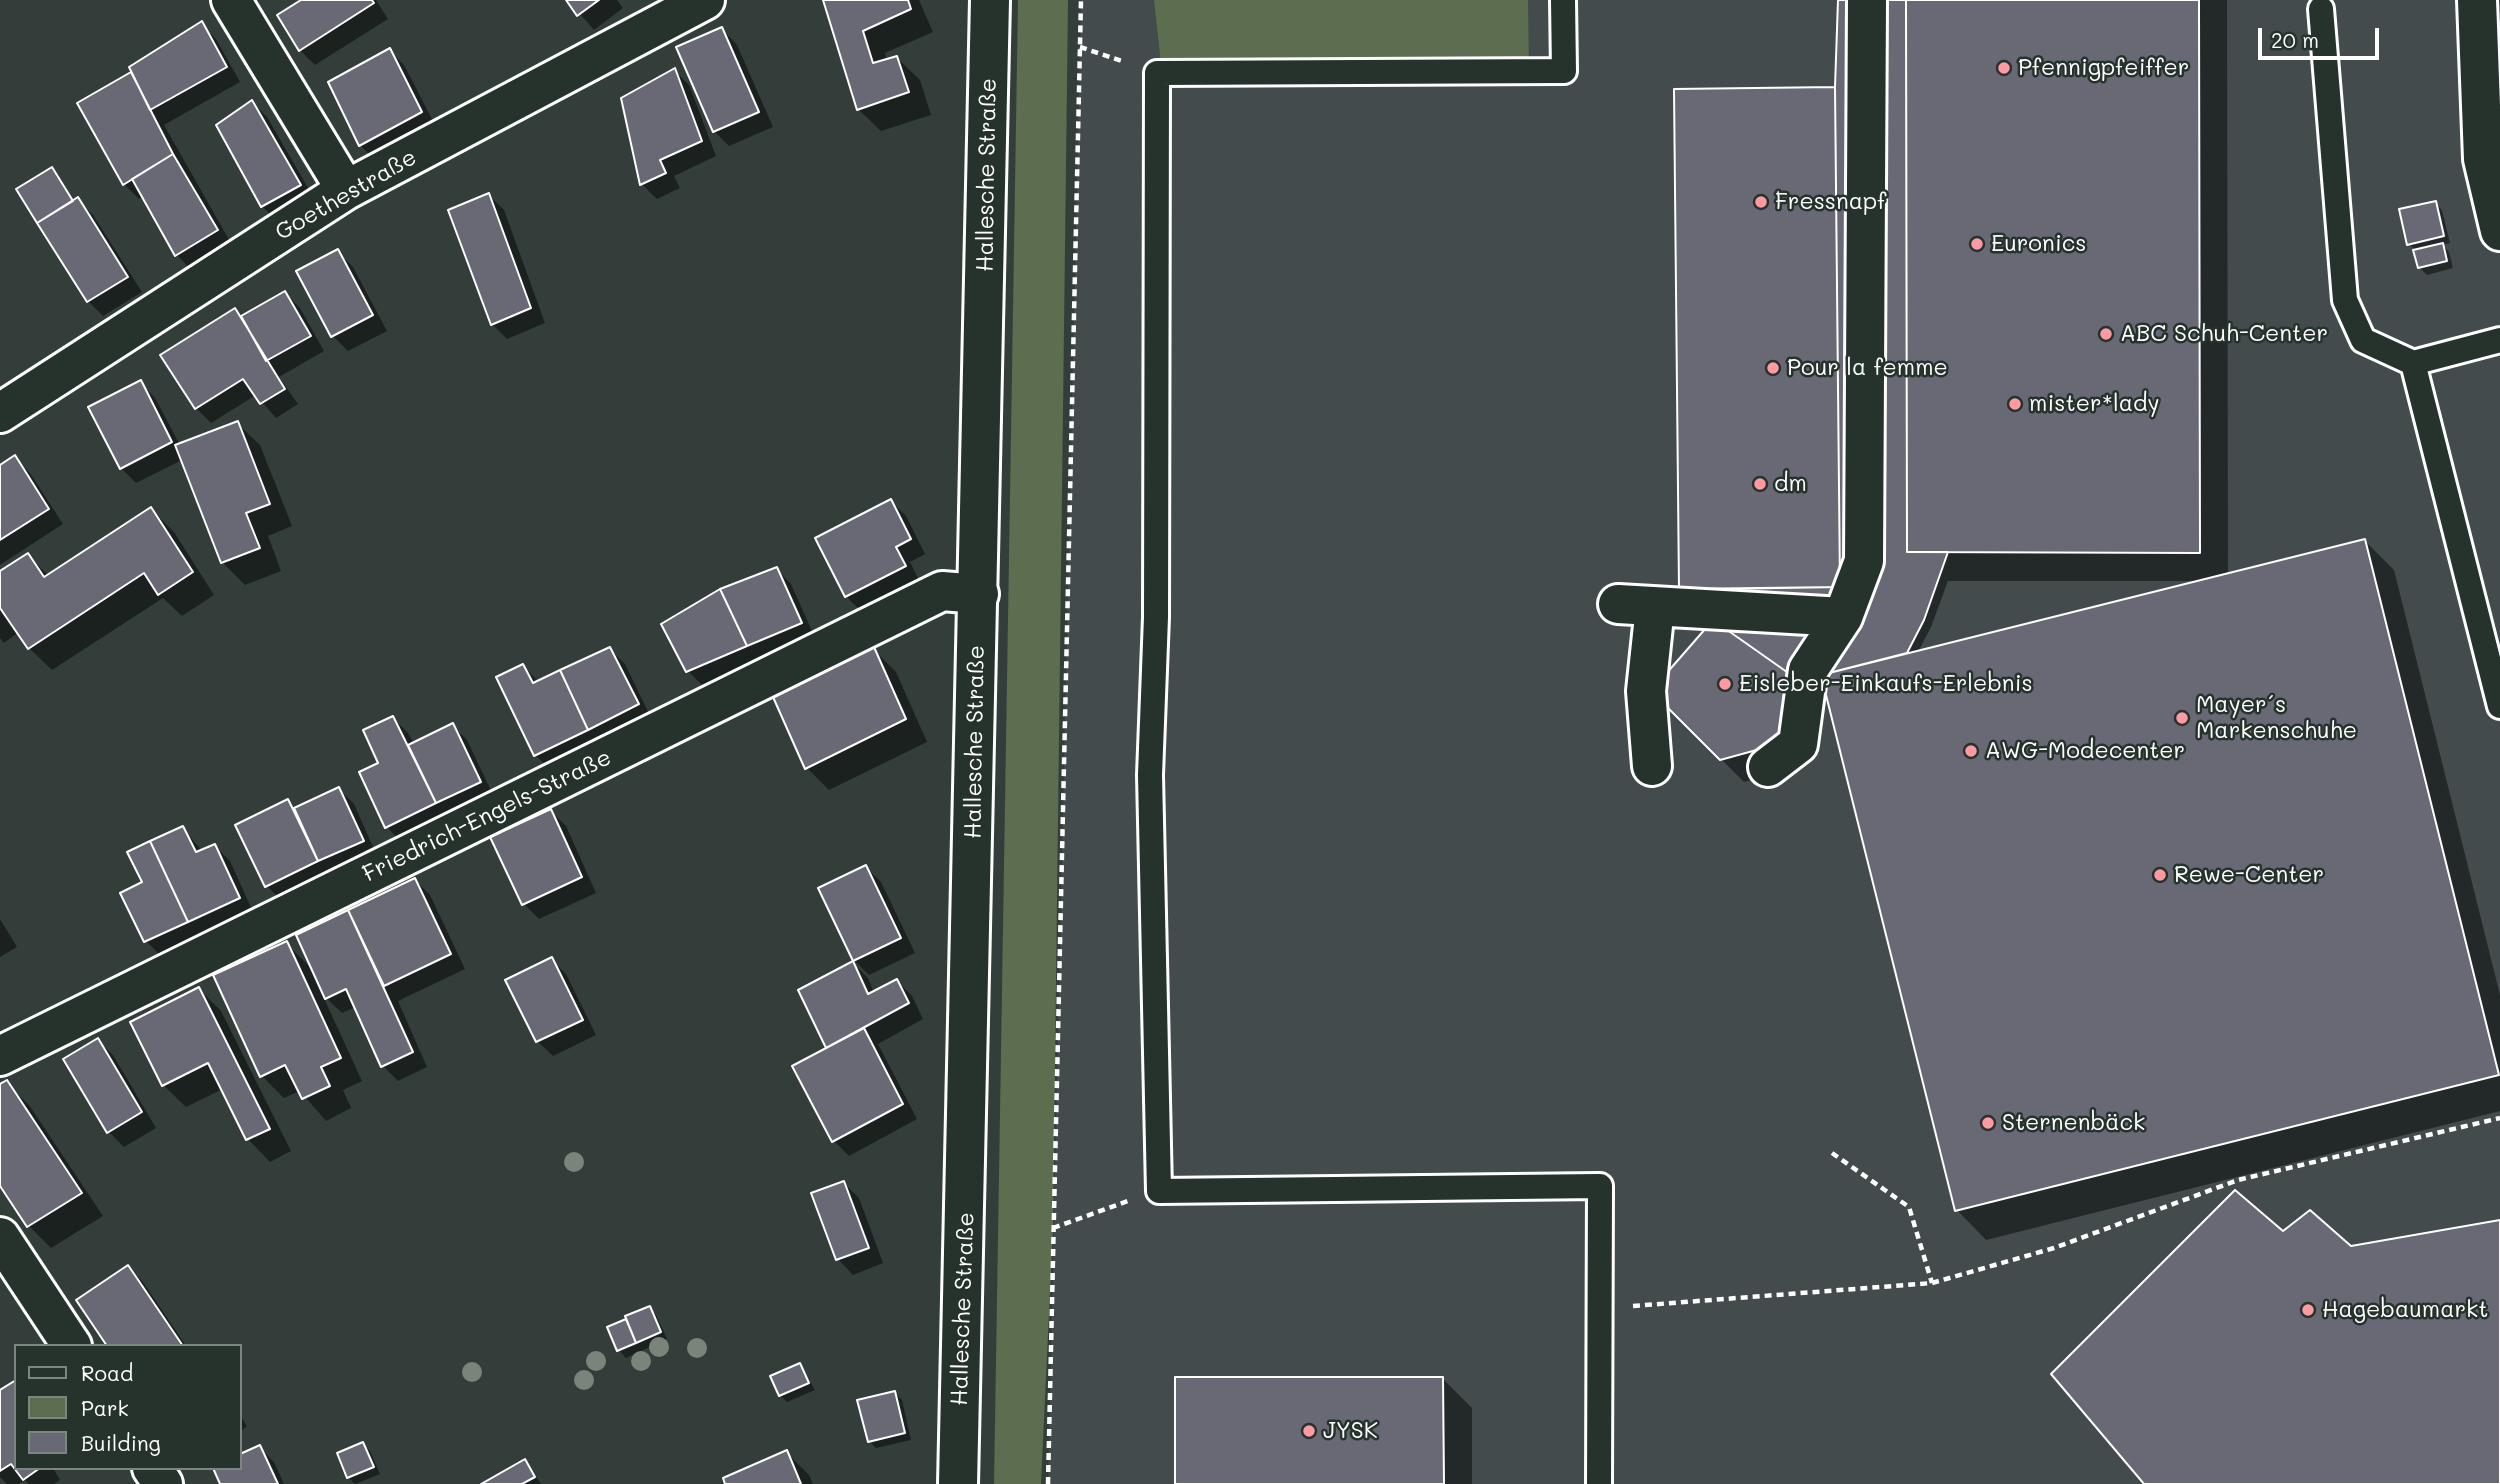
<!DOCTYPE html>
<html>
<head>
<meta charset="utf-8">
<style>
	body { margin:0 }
	#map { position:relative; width:2500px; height:1484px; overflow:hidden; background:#333e3b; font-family:Mali,sans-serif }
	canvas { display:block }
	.legend { position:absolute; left:14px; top:1344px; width:228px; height:126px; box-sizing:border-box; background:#26332d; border:2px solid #7d8581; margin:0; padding:9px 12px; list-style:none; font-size:21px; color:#fff }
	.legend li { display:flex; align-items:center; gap:14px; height:35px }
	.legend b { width:35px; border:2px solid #7d8581 }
	.scale { position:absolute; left:2258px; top:28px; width:121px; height:32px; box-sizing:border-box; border:4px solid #fff; border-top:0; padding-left:9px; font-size:21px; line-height:24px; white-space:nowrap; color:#fff; -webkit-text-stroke:5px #26332d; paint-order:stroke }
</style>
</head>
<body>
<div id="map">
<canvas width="2500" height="1484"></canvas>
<ul class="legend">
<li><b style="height:9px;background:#26332d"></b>Road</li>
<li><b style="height:19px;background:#5c6d50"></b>Park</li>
<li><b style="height:19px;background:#696875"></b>Building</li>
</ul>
<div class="scale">20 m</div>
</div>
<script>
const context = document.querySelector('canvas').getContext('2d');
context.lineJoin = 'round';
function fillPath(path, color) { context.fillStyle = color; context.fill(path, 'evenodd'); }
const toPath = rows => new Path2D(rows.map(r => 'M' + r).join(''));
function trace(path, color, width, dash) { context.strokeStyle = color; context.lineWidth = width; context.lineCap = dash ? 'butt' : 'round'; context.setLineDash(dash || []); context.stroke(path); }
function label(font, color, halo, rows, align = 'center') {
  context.font = font + ' Mali,sans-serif'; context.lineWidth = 5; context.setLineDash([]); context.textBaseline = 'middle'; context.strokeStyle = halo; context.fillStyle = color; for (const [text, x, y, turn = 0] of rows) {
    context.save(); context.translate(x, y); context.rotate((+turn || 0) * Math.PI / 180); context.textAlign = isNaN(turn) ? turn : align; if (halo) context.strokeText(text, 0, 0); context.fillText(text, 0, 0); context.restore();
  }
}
fillPath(toPath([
	[1081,0,2500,0,2500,1484,1048,1484]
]), '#434b4c');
fillPath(toPath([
	[1018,0,1068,0,1053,1228,1041,1484,994,1484],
	[1154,0,1528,0,1529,71,1162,73]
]), '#5c6d50');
fillPath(toPath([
	[304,0,376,0,388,19,315,65,300,50],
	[568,0,617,0,623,8,594,30],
	[825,0,919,0,933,32,885,53,887,61,897,58,920,80,931,115,881,131,858,109],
	[1840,0,2227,0,2228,575,2365,541,2394,570,2500,995,2500,1111,1986,1240,1957,1210,1825,683,1816,701,1808,764,1744,782,1653,691,1715,620,1680,588,1836,91],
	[1948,581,2197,581,1918,652,1931,627],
	[201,24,216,39,240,82,164,125,232,245,191,270,176,254,144,196,139,199,124,184,79,103,134,73],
	[722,29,737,45,773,127,729,146,714,131],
	[389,50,404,65,436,127,375,160,360,145],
	[674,70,689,85,716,156,674,176,680,188,657,199,642,184,623,99],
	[252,102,267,117,315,200,277,221,262,206],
	[51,169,74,202,78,200,93,215,142,292,103,316,88,301,19,190],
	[489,195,504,210,545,323,507,339,492,324],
	[2435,203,2442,210,2450,243,2443,245,2449,252,2453,268,2427,275,2420,268,2415,250,2409,244],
	[338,252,353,267,387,331,348,351,333,336,299,272],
	[285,293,300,308,324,351,279,377,298,404,276,418,256,395,211,423,196,408,234,310,242,318],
	[140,382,155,398,180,445,237,423,260,445,292,526,268,536,281,571,245,585,222,562,182,460,136,483,121,468],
	[15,458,30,473,63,524,0,565,0,467],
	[891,501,906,516,925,554,910,562,920,582,861,611,846,596],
	[151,509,174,532,214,595,182,616,163,598,52,670,29,648,19,632,4,643,0,638,0,573,27,555,49,576],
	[776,569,791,584,815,638,703,686,688,671,663,624],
	[610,649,625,664,652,720,551,770,535,755,523,666,539,682],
	[873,649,896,672,927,742,829,790,807,768],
	[393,718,408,733,414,744,452,725,467,740,494,797,401,842,386,826],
	[339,789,354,804,377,856,282,901,267,886,288,801,296,809],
	[551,811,566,826,596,893,539,919,524,904],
	[183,828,202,851,215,846,230,861,254,914,161,956,146,941,145,883],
	[866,867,881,882,915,953,869,975,854,960],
	[415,880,430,895,465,969,398,1001,427,1067,398,1081,383,1066,356,1007,342,1013,322,994,362,1081,343,1090,351,1108,326,1121,300,1091,284,1098,262,1076,286,943,314,971,298,936],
	[0,919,17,947,0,957],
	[551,959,566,974,596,1035,553,1056,537,1041,508,981],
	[853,963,868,978,874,993,897,981,912,996,923,1019,878,1044,917,1119,849,1156,834,1141,829,1049,800,991],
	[199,989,221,1011,291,1151,270,1162,248,1139,223,1089,186,1107,163,1085],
	[98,1040,113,1055,156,1128,124,1147,109,1132],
	[6,1083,29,1105,103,1216,51,1248,29,1226,0,1183,0,1086],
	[844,1183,859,1198,883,1263,853,1275,838,1259,813,1194],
	[128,1267,143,1282,186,1346,109,1346],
	[649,1308,656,1315,667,1339,626,1358,619,1350,609,1328],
	[800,1365,815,1390,787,1402,780,1395],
	[1443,1379,1472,1408,1472,1484,1177,1484],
	[0,1393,16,1468,53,1468,60,1480,54,1484,29,1484,25,1480,18,1484,7,1484,0,1477],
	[895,1393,902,1400,911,1440,876,1448,869,1441],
	[240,1415,247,1426,240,1432],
	[363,1444,370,1451,380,1474,355,1484,348,1477],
	[259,1447,274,1462,284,1484,222,1484,240,1468,240,1456],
	[786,1452,809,1475,813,1484,727,1484],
	[525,1461,541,1484,484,1484]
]), '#0007');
const building = toPath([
	[301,0,372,0,374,3,299,51,277,15,301,0],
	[566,0,599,0,577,16,566,0],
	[823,0,908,0,911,9,863,31,873,63,897,56,909,92,857,110,823,0],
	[1838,0,1906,0,1907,552,1948,552,1924,620,1907,653,1821,675,1794,677,1713,620,1717,589,1840,587,1835,87,1838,0],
	[1906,0,2199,0,2200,553,1907,552,1906,0],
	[202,21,227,67,150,110,129,67,202,21],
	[722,27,759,112,713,132,676,47,722,27],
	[390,48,422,112,359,146,328,82,390,48],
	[675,68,702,141,660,160,666,173,640,185,621,98,675,68],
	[131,72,173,154,123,185,77,103,131,72],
	[1835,87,1840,587,1679,589,1674,89,1835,87],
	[252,100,301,185,261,207,216,125,252,100],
	[173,154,218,230,175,256,132,179,173,154],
	[52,167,73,201,37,223,16,189,52,167],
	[489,193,531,308,491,325,448,210,489,193],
	[78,197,128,277,87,302,37,223,78,197],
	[2436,201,2444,236,2407,245,2399,209,2436,201],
	[2443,243,2447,261,2418,268,2413,250,2443,243],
	[338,249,373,315,331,337,296,271,338,249],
	[285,291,311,336,266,361,241,316,285,291],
	[235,308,285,389,260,404,243,379,195,409,160,355,235,308],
	[141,380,172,442,120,469,88,407,141,380],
	[238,421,270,504,246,513,260,548,221,563,175,445,238,421],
	[15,455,49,509,0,540,0,465,15,455],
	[891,499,911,539,896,547,906,566,845,597,815,538,891,499],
	[151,507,193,572,158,595,144,573,28,649,0,608,0,571,28,553,44,577,151,507],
	[2365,539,2499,1075,1955,1211,1821,675,2365,539],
	[777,567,802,623,747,646,720,589,777,567],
	[720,589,747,646,686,672,661,624,720,589],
	[1713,620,1794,677,1786,742,1720,760,1651,691,1713,620],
	[610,647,639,704,588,730,560,670,610,647],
	[874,647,906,719,805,769,773,697,874,647],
	[523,664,533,683,560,670,588,730,534,756,496,677,523,664],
	[393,716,436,803,385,828,359,772,378,763,363,730,393,716],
	[453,723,481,782,436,803,408,745,453,723],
	[339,787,364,841,318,861,294,808,339,787],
	[288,799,318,861,265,887,235,825,288,799],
	[551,809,582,877,522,905,490,837,551,809],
	[183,826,196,852,215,844,240,898,188,922,150,841,183,826],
	[150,841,188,922,144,942,120,893,142,882,127,852,150,841],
	[866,865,901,938,853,961,818,888,866,865],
	[415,878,451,954,384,986,348,910,415,878],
	[348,910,413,1052,381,1067,346,989,325,999,296,935,348,910],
	[287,941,341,1058,321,1067,330,1086,302,1099,285,1065,260,1077,213,975,287,941],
	[552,957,583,1020,536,1042,505,980,552,957],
	[853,961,868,994,897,979,909,1003,826,1048,798,990,853,961],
	[199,987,270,1129,246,1140,208,1063,162,1086,130,1022,199,987],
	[864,1028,903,1104,832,1142,792,1066,864,1028],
	[98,1038,142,1112,107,1133,63,1059,98,1038],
	[7,1080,82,1193,27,1227,0,1186,0,1084,7,1080],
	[844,1181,869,1248,836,1260,811,1193,844,1181],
	[2235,1190,2283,1231,2310,1210,2351,1246,2500,1220,2500,1484,2144,1484,2051,1374,2235,1190],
	[128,1265,183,1346,107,1346,76,1300,128,1265],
	[650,1306,661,1332,636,1343,625,1316,650,1306],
	[626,1319,636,1343,617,1351,607,1327,626,1319],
	[800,1363,809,1383,779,1396,770,1376,800,1363],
	[1175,1377,1443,1377,1444,1484,1175,1484,1175,1377],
	[16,1380,16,1468,40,1468,23,1480,11,1464,0,1471,0,1390,16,1380],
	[895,1391,905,1433,868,1442,857,1400,895,1391],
	[363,1442,374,1467,347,1478,337,1453,363,1442],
	[260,1445,278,1484,220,1484,213,1468,240,1468,240,1454,260,1445],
	[787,1450,801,1484,725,1484,723,1478,787,1450],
	[525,1459,535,1477,522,1484,481,1484,525,1459]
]);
fillPath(building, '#696875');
trace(building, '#fff', 2);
const lane = toPath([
	[1563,0,1564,71,1157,73,1156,617,1150,775,1159,1191,1600,1186,1599,1484],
	[2321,9,2345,300,2363,340,2413,363],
	[2500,340,2413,363,2500,706]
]);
const street = toPath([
	[231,0,346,190],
	[2477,0,2483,159,2500,231],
	[0,413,346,190,705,0],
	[1618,604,1843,617,1864,561,1867,0],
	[1652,766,1646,691,1655,607],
	[1768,767,1798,744,1808,670,1843,617],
	[0,1056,942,591,979,594],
	[0,1237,72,1346],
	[152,1468,163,1484]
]);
const secondary = toPath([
	[958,1484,990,0]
]);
trace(lane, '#fff', 30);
trace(street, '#fff', 44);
trace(secondary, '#fff', 44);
trace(toPath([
	[1080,47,1125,62],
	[1832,1153,1909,1207,1932,1283],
	[1053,1228,1128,1201],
	[1633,1306,1932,1283,2054,1248,2238,1180,2500,1118],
	[1048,1484,1081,0]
]), '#fff', 4.5, [7, 5]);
trace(lane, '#26332d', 24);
trace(street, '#26332d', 38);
trace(secondary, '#26332d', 38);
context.fillStyle = '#7b847b';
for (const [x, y] of [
	[574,1162],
	[659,1347],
	[697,1348],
	[596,1361],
	[641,1361],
	[472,1372],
	[584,1380]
]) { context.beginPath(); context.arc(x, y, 10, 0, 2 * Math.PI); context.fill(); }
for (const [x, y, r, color] of [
	[2004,68,7,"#ff9aa2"],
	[1761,202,7,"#ff9aa2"],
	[1977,244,7,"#ff9aa2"],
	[2106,334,7,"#ff9aa2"],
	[1773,368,7,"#ff9aa2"],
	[2015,404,7,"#ff9aa2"],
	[1760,484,7,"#ff9aa2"],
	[1725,684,7,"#ff9aa2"],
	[2182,718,7,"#ff9aa2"],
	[1971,751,7,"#ff9aa2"],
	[2160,875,7,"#ff9aa2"],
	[1988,1123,7,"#ff9aa2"],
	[2308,1310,7,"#ff9aa2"],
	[1309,1431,7,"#ff9aa2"]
]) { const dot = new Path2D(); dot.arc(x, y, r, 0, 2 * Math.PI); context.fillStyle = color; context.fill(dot); trace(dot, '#26332d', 2.5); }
label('23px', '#fff', '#26332d', [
	["Pfennigpfeiffer",2018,68],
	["Fressnapf",1775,202],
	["Euronics",1991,244],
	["ABC Schuh-Center",2120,334],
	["Pour la femme",1787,368],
	["mister*lady",2029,404],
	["dm",1774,484],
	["Eisleber-Einkaufs-Erlebnis",1739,684],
	["Mayer´s",2196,705],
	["Markenschuhe",2196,731],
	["AWG-Modecenter",1985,751],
	["Rewe-Center",2174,875],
	["Sternenbäck",2002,1123],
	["Hagebaumarkt",2322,1310],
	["JYSK",1323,1431]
], 'left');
label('23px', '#fff', '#26332d', [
	["Hallesche Straße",987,175,-89],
	["Goethestraße",346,195,-30],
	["Hallesche Straße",975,742,-89],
	["Friedrich-Engels-Straße",487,816,-26],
	["Hallesche Straße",963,1309,-88]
]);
</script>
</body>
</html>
